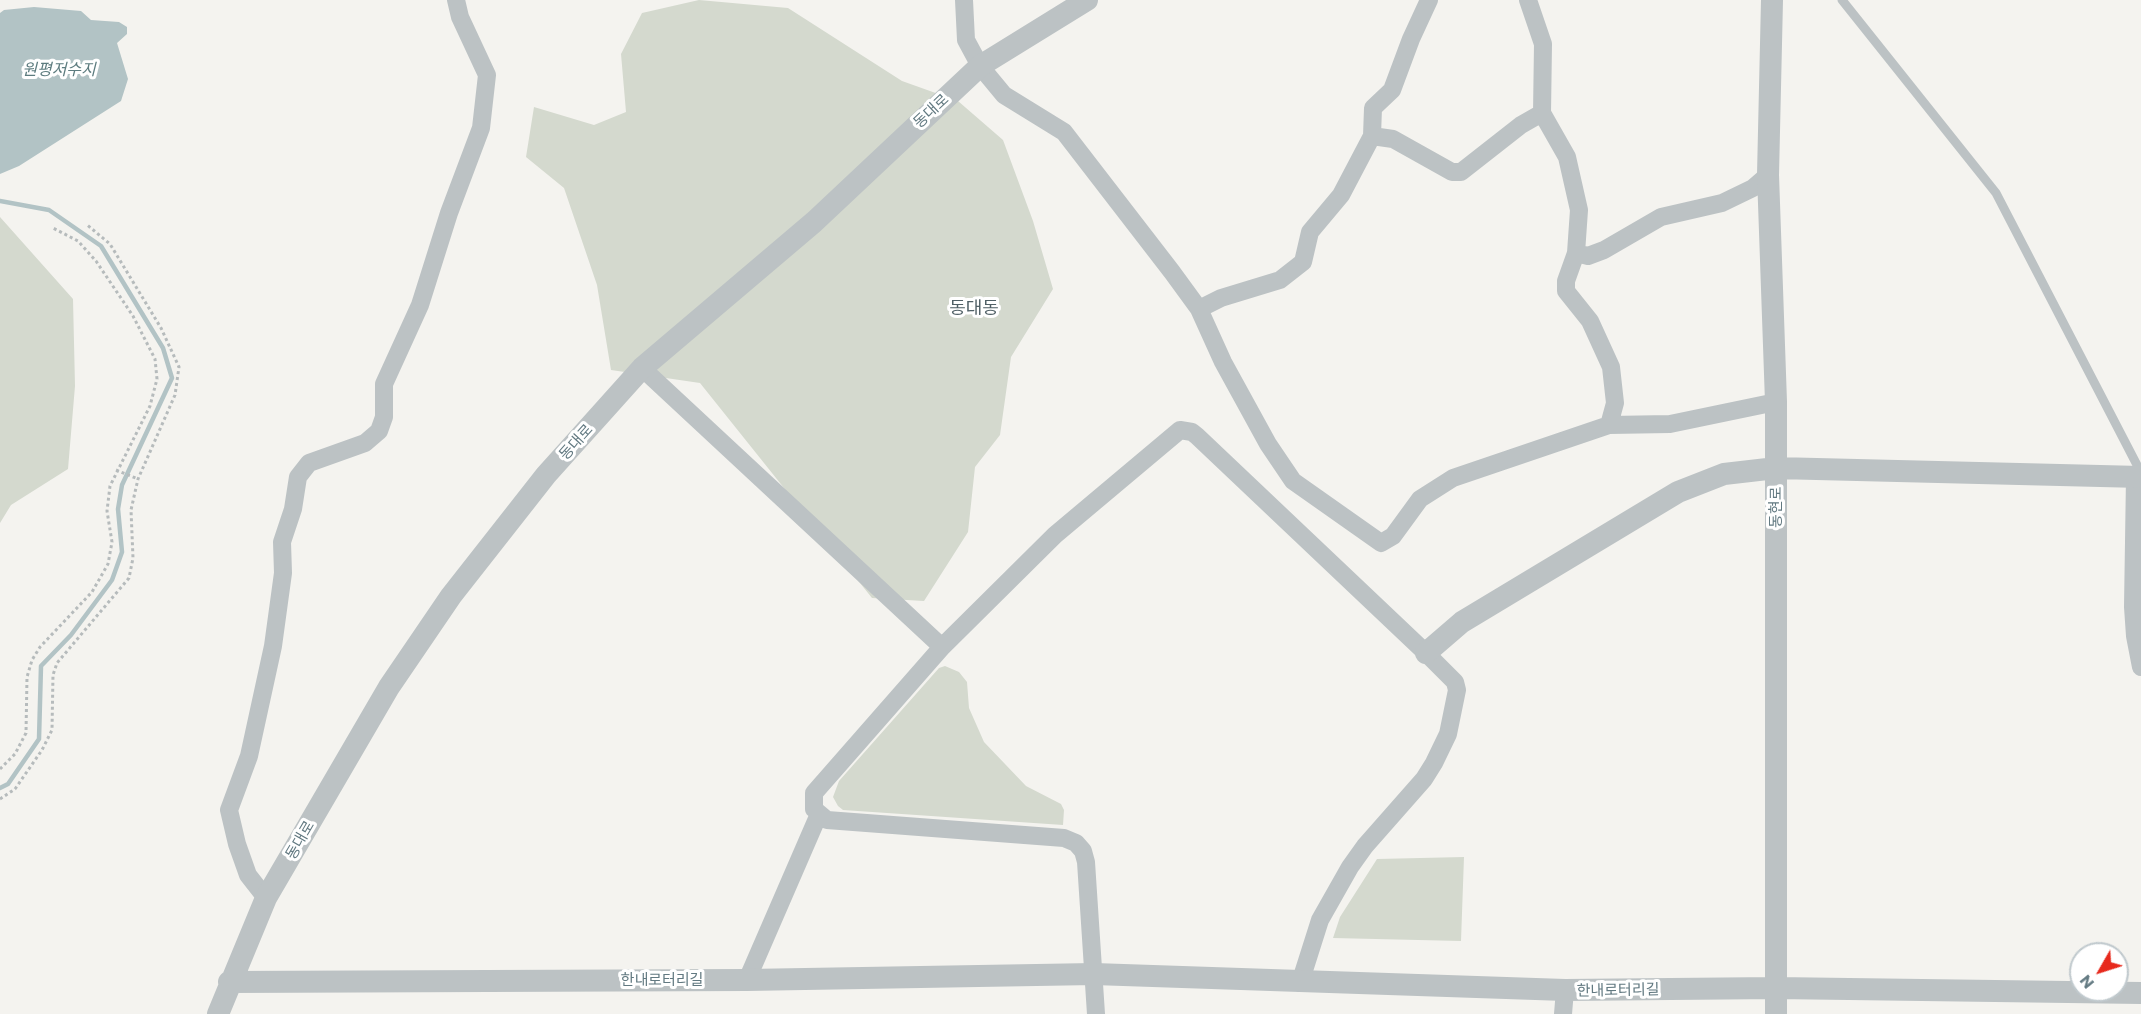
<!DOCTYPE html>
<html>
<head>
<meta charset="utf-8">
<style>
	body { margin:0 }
	#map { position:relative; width:2141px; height:1014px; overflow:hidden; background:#f4f3ef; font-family:Commissioner,sans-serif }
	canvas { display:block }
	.north { position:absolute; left:2069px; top:942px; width:60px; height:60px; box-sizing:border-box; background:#fff; border:2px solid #c0c9cd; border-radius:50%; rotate:231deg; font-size:16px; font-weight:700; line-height:24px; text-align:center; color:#627981 }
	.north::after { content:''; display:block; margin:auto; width:21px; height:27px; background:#e7291c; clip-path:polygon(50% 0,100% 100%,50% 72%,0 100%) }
</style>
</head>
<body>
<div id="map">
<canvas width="2141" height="1014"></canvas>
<div class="north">N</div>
</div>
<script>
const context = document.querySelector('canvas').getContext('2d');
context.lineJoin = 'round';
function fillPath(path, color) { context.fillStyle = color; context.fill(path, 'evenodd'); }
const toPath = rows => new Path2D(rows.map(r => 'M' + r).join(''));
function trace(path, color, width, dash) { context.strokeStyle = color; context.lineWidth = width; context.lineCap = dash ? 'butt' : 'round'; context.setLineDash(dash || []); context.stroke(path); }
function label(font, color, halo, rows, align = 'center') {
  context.font = font + ' Commissioner,"Noto Sans KR",sans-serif'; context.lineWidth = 6; context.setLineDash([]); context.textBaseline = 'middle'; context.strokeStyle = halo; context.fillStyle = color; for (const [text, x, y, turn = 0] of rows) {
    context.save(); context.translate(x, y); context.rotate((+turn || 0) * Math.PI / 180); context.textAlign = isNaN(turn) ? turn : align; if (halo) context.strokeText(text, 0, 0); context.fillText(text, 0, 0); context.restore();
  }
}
fillPath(toPath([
	[699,0,788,8,902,81,958,101,1003,140,1033,221,1053,289,1011,357,1000,435,975,467,968,532,924,601,872,598,700,383,611,370,597,285,564,188,526,157,534,107,594,125,626,112,621,54,642,13],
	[0,217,73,299,75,386,68,469,11,505,0,523],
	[945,666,959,672,967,682,969,708,984,742,1026,786,1061,804,1064,810,1063,825,843,810,838,806,833,797,839,781,939,668],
	[1464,857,1461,941,1333,938,1340,917,1377,859]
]), '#d4d9ce');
fillPath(toPath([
	[34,7,81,11,91,20,119,22,127,27,127,34,117,43,128,79,121,101,19,166,0,174,0,13,4,10]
]), '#b2c3c5');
trace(toPath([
	[0,201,49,210,101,246,163,348,172,378,122,485,118,509,122,552,112,580,71,635,41,666,39,739,8,784,0,788]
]), '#b2c3c5', 4.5);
trace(toPath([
	[116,470,138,479],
	[0,769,15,754,26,733,27,677,32,660,40,647,92,592,108,564,112,542,107,511,110,486,150,406,157,379,155,359,133,316,96,261,78,241,53,228],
	[0,799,15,789,42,750,52,730,53,675,57,663,129,578,133,558,131,510,138,479,175,395,179,367,161,328,110,244,86,224]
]), '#b6bbbc', 3, [3, 3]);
trace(toPath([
	[1842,0,1996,193,2137,465,2135,477]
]), '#bcc2c4', 9);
trace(toPath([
	[964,0,966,40,980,66,1004,95,1064,132,1172,272,1199,309,1223,362,1268,444,1293,481,1381,543,1393,536,1420,499,1453,478,1609,425,1670,424,1776,402],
	[1528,0,1543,44,1542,113,1567,157,1579,210,1576,253,1566,281,1566,291,1590,321,1611,367,1615,403,1609,425],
	[1372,136,1393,139,1452,172,1461,172,1521,125,1542,113],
	[1576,253,1588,256,1604,250,1661,217,1722,203,1753,188,1768,175],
	[1199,309,1221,298,1280,280,1303,262,1310,232,1341,195,1372,136,1373,108,1392,90,1411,39,1429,0],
	[642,368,942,647],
	[2135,477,2133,607,2135,636,2141,667],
	[266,898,248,875,237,844,229,810,249,756,273,646,283,573,282,542,293,509,298,477,309,463,365,443,379,431,384,417,384,384,420,305,449,213,481,128,487,75,460,17,456,0],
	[747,980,819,814],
	[1096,1014,1086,862,1083,851,1076,843,1064,838,827,820,814,809,814,793,942,647,1055,535,1180,430,1192,432,1197,436,1426,653,1455,682,1457,690,1448,734,1434,763,1424,779,1365,846,1350,867,1320,920,1300,983],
	[1563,1014,1565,990]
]), '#bcc2c4', 18);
trace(toPath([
	[1772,0,1768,175,1776,402,1776,1014],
	[1426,653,1462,622,1678,492,1724,474,1776,468,2141,477],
	[229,982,747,980,1094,974,1565,990,1776,988,2141,993],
	[218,1014,266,898,389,687,451,596,546,475,642,368,814,222,980,66,1087,0]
]), '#bcc2c4', 22);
label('15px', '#627981', '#fff', [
	["동대로",931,111,-43],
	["동대로",576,442,-48],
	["동현로",1776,507,-90],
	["동대로",300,840,-60],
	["한내로터리길",662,980],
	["한내로터리길",1618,990,-1]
]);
label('italic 16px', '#5d7c7f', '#fff', [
	["원평저수지",59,70]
]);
label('18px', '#506066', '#fff', [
	["동대동",974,308]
]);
</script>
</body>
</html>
